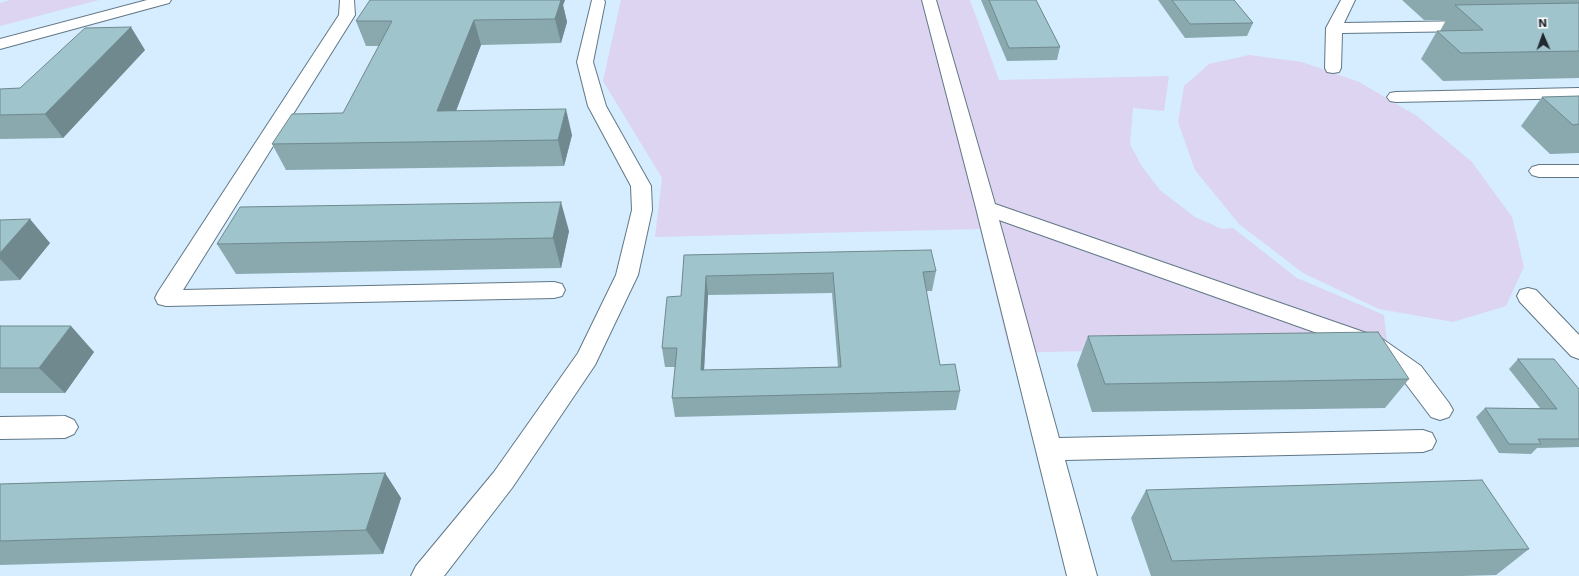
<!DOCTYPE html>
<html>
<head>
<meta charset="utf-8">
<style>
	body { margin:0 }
	#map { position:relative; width:1579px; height:576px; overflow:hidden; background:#d5edff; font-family:"DejaVu Sans",sans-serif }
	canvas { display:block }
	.north { position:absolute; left:1523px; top:16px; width:40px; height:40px; -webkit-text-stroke:3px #fff; paint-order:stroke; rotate:358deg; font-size:11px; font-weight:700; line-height:16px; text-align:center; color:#202930 }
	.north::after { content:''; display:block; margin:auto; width:14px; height:18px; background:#202930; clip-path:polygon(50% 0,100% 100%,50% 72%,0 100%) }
</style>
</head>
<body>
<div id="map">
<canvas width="1579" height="576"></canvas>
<div class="north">N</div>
</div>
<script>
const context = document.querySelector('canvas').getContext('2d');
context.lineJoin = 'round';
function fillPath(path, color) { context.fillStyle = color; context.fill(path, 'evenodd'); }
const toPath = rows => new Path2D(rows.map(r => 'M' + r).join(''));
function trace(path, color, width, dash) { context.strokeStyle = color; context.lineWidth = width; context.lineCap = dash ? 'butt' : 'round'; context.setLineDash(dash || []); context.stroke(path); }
fillPath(toPath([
	[10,0,99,0,0,26,0,3],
	[621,0,970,0,999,80,1169,76,1164,111,1133,108,1130,144,1141,165,1160,190,1195,217,1222,229,1233,228,1297,278,1384,315,1387,343,1010,353,980,229,655,237,662,178,603,81],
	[1249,55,1302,62,1359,82,1417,116,1472,162,1512,217,1524,267,1506,306,1453,322,1379,309,1303,273,1239,224,1195,170,1178,122,1184,86,1209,64]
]), '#dcd4f0');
const minor = toPath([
	[340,0,354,0,355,15,183,290,554,282,562,284,565,290,562,296,554,298,166,306,158,304,155,298,158,292,339,15,340,0],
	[592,0,604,0,605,2,593,62,606,106,651,186,652,210,638,275,595,365,512,488,444,576,411,576,416,566,494,472,578,353,616,275,632,210,631,186,588,106,577,62,592,0],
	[922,0,936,0,995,204,1381,338,1421,366,1449,403,1453,410,1449,417,1440,420,1431,417,1403,380,1365,350,999,220,1059,438,1423,430,1432,433,1436,441,1432,449,1423,452,1065,460,1097,576,1067,576,976,208,922,0],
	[1341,0,1355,0,1344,23,1472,21,1478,23,1480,26,1478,29,1472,31,1342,33,1341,68,1339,72,1333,73,1327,72,1325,68,1326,28,1341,0],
	[1579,88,1579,98,1396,102,1390,101,1387,97,1390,93,1396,92,1579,88],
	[1539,165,1579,165,1579,177,1539,177,1532,175,1529,171,1532,167,1539,165],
	[1528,288,1536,290,1579,335,1579,359,1571,356,1520,302,1517,296,1520,290,1528,288],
	[65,416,74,420,78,427,74,434,65,438,0,439,0,417,65,416]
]);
const major = toPath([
	[147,0,171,0,169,3,0,49,0,39,147,0]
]);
trace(minor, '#617786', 2);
trace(major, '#617786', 2);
fillPath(minor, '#fff');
fillPath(major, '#fff');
fillPath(toPath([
	[565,0,563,5,567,22,561,43,481,45,456,111,572,135,564,166,286,170,272,144,343,113,379,46,366,46,356,21],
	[981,0,1036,0,1060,47,1057,60,1007,61],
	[1158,0,1234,0,1253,23,1247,36,1185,38],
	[1402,0,1579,0,1579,78,1443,81,1421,59,1437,31,1440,31,1446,20,1424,20],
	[145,50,63,138,0,139,0,89,20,88],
	[1579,96,1579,153,1550,154,1521,126,1542,97],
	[0,220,50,243,20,280,0,281],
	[569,231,561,268,236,274,217,244],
	[684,255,936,271,932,291,926,291,940,365,960,391,956,410,675,417,672,398,675,367,665,367,662,348,681,296],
	[832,293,838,367,704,370,708,295],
	[0,326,94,352,65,393,0,393],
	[1088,336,1409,379,1385,408,1092,412,1077,365],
	[1518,359,1579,389,1579,447,1537,448,1531,454,1499,453,1476,417,1485,408,1540,408,1509,369],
	[385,473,401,498,383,554,0,565,0,484],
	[1146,490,1529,549,1496,575,1462,576,1151,576,1131,518]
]), '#89a9af');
fillPath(toPath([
	[553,0,565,0,563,5,567,22,561,43,555,19],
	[474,20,481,45,446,137,437,111],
	[131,27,145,50,63,138,45,114],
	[566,109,572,135,564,166,558,140],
	[561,202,569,231,561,268,553,238],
	[30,219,50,243,20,280,0,259,0,253],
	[706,276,708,295,703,389,701,370],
	[71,326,94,352,65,393,39,368],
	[385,473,401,498,383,554,366,530]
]), '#6f898e');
const building = toPath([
	[370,0,561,0,555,19,474,20,437,111,566,109,558,140,272,144,292,114,343,113,392,21,356,21,370,0],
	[989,0,1036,0,1060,47,1009,48,989,0],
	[1172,0,1234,0,1253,23,1190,24,1172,0],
	[1579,3,1579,51,1461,53,1437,31,1483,30,1455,5,1579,3],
	[131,27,45,114,0,115,0,89,20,88,85,28,131,27],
	[1579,96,1579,124,1573,125,1542,97,1579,96],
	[561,202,553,238,217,244,240,207,561,202],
	[30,219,0,253,0,220,30,219],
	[931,250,936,271,923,272,940,365,955,364,960,391,672,398,677,348,662,348,667,297,681,296,684,255,931,250],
	[833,273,841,367,701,370,706,276,833,273],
	[0,326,71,326,39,368,0,368,0,326],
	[1378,332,1409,379,1105,384,1088,336,1378,332],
	[1518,359,1554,359,1579,389,1579,439,1538,439,1541,444,1509,444,1485,408,1557,409,1518,359],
	[385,473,366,530,0,541,0,484,385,473],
	[1482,480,1529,549,1172,561,1146,490,1482,480]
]);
fillPath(building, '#9fc4cb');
trace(building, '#6f898e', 1);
</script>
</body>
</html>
